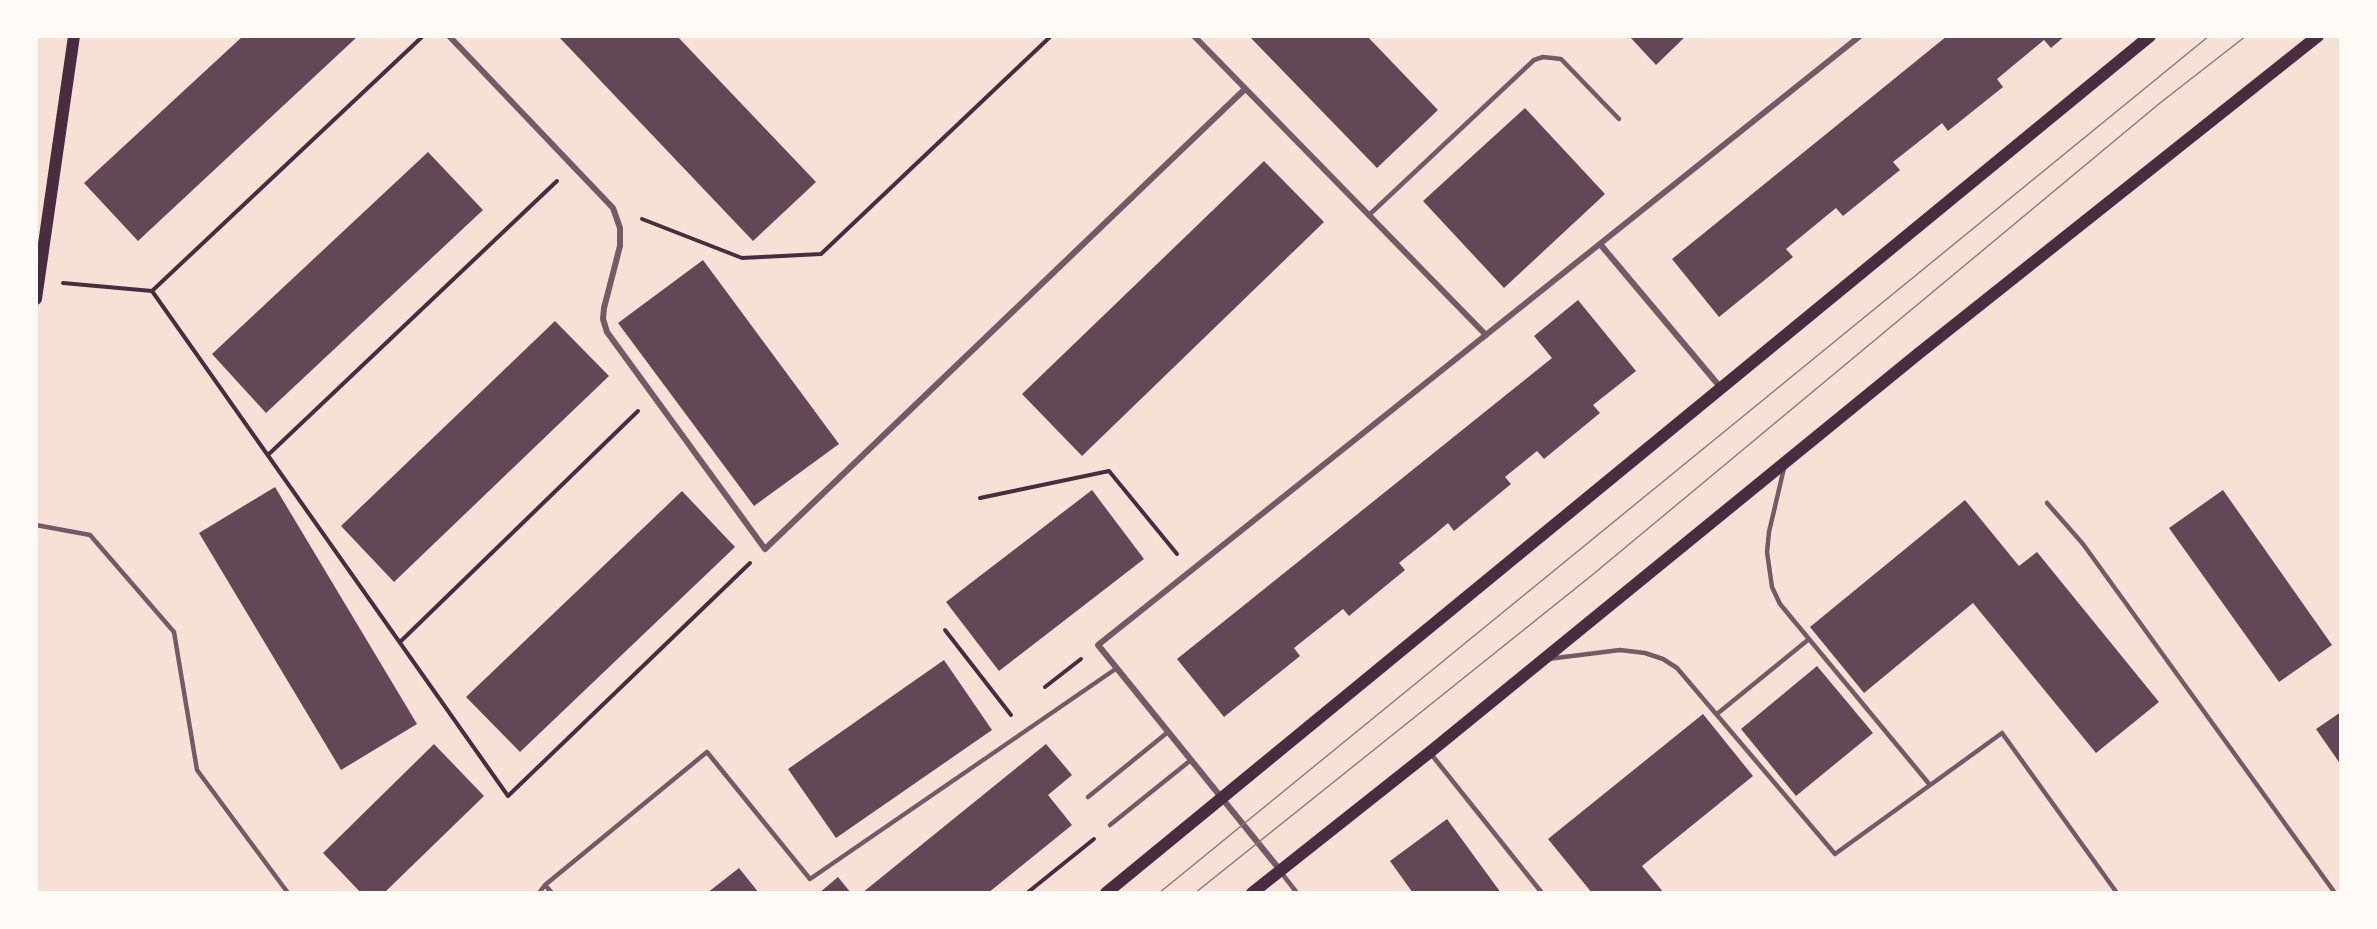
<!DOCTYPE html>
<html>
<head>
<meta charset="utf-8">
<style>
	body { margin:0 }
	#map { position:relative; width:2377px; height:929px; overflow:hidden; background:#f7e1d7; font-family:"Source Sans 3",sans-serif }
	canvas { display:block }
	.frame { position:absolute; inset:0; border:38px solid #fffaf5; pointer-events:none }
</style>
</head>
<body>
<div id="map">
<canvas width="2377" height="929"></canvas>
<div class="frame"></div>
</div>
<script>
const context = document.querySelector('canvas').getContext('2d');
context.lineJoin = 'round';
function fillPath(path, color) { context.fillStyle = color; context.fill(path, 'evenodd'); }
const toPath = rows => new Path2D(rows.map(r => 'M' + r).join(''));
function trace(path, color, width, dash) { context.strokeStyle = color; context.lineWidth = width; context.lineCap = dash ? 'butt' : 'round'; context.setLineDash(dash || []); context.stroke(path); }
fillPath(toPath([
	[243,36,357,37,138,241,84,183],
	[558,36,677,36,816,182,753,241],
	[1249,36,1367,36,1438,110,1377,168],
	[1629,36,1686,36,1656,65],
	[1947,36,2065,36,2051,48,2044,40,1997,79,2003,87,1948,131,1942,123,1931,132,1893,162,1900,170,1843,216,1836,208,1786,249,1793,257,1719,317,1672,259],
	[1525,108,1605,194,1504,288,1423,201],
	[428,152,483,210,266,413,212,354],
	[1264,161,1324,222,1082,456,1022,394],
	[703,260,839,444,754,506,618,323],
	[1578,300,1636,371,1593,405,1600,413,1544,459,1537,451,1505,477,1511,484,1454,531,1448,523,1435,534,1399,563,1405,570,1349,616,1343,609,1294,648,1300,656,1224,717,1177,659,1552,358,1534,336],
	[555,321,609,376,394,582,341,526],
	[275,487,417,724,341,770,199,533],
	[1092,490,1144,559,999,671,946,602],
	[2223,490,2332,645,2279,682,2169,528],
	[682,491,735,547,520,752,466,697],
	[1965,500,2019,566,2037,552,2159,702,2096,753,1973,603,1864,693,1810,627],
	[944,660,992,730,836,838,788,769],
	[1817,666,1873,733,1796,796,1741,729],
	[2341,712,2341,765,2316,729],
	[1703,714,1753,776,1642,866,1664,893,1592,893,1548,839],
	[434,744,484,796,384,893,361,893,323,853],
	[1046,744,1072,775,1048,795,1072,825,988,893,862,893],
	[1447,819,1501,893,1413,893,1390,861],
	[739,868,759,893,707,893],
	[838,877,851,893,819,893]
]), '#644757');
trace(toPath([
	[642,219,742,258,821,254,1051,36],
	[63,283,152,291,423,36],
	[152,291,508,796,750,563],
	[269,454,557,181],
	[980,498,1109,471,1177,554],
	[945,630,1011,715],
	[400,642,638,411],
	[1045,687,1081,659],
	[1027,893,1094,839]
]), '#4a2c40', 4);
trace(toPath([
	[1369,215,1534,60,1543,57,1561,59,1619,119],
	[1784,468,1769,532,1767,552,1772,587,1780,604,1930,785],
	[2047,503,2083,544,2335,893],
	[36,525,90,535,174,632,197,770,288,893],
	[1548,659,1620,650,1645,653,1663,659,1677,668,1835,854,2002,733,2117,893],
	[1717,714,1809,639],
	[1431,754,1542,893],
	[1088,797,1168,732],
	[1110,825,1191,760],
	[1280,871,1297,893],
	[545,885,552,893],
	[539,893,545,885,707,752,810,879,1117,668]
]), '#755966', 4.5);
trace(toPath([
	[449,36,613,208,620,228,620,246,604,308,603,319,607,332,765,549,1245,89],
	[1194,36,1486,335],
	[1600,244,1721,388],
	[1280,870,1098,645,1860,36]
]), '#755966', 6);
trace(toPath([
	[36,299,74,36],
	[1106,893,2150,36],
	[1252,893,1430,752,1918,354,2318,36]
]), '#4a2c40', 12);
trace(toPath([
	[1159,893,2209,36],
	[1195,893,1591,576,2160,103,2246,36]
]), '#8f747c', 1.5);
</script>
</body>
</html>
